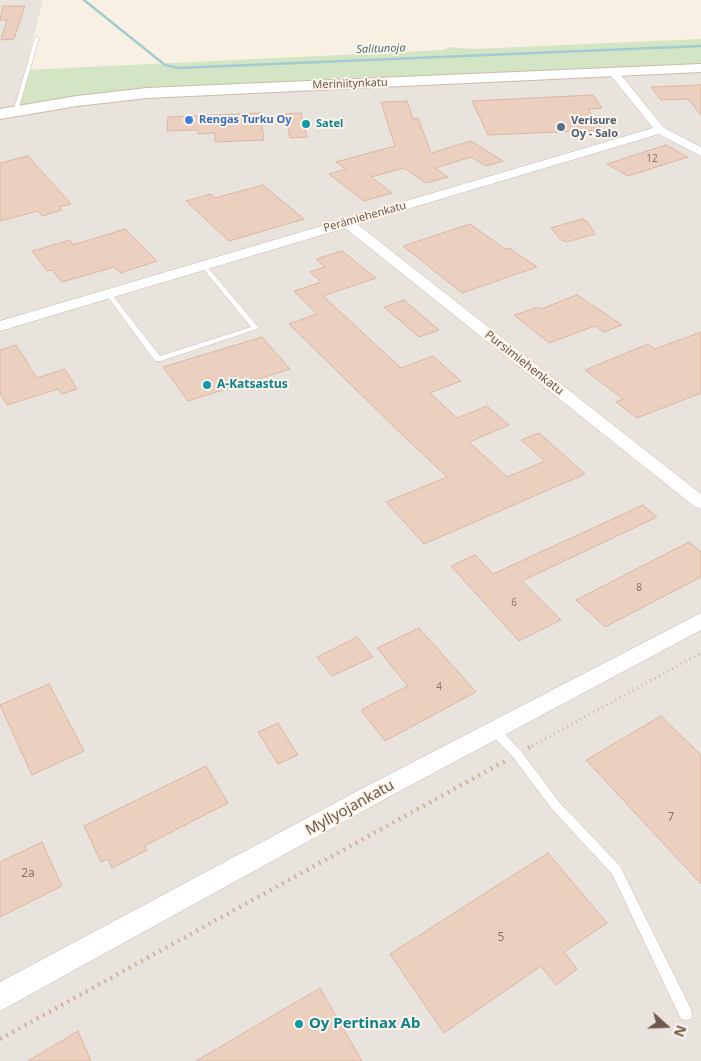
<!DOCTYPE html>
<html>
<head>
<meta charset="utf-8">
<style>
	body { margin:0 }
	#map { position:relative; width:701px; height:1061px; overflow:hidden; background:#f9f0e4; font-family:"Noto Sans",sans-serif }
	canvas { display:block }
	.north { position:absolute; left:641px; top:1001px; width:50px; height:50px; -webkit-text-stroke:4px #fdf4ea; paint-order:stroke; rotate:110deg; font-size:14px; font-weight:700; line-height:20px; text-align:center; color:#6e584d }
	.north::after { content:''; display:block; margin:auto; width:18px; height:22px; background:#6e584d; clip-path:polygon(50% 0,100% 100%,50% 72%,0 100%) }
</style>
</head>
<body>
<div id="map">
<canvas width="701" height="1061"></canvas>
<div class="north">N</div>
</div>
<script>
const context = document.querySelector('canvas').getContext('2d');
context.lineJoin = 'round';
function fillPath(path, color) { context.fillStyle = color; context.fill(path, 'evenodd'); }
const toPath = rows => new Path2D(rows.map(r => 'M' + r).join(''));
function trace(path, color, width, dash) { context.strokeStyle = color; context.lineWidth = width; context.lineCap = dash ? 'butt' : 'round'; context.setLineDash(dash || []); context.stroke(path); }
function label(font, color, halo, rows, align = 'center') {
  context.font = font + ' "Noto Sans",sans-serif'; context.lineWidth = 4; context.setLineDash([]); context.textBaseline = 'middle'; context.strokeStyle = halo; context.fillStyle = color; for (const [text, x, y, turn = 0] of rows) {
    context.save(); context.translate(x, y); context.rotate((+turn || 0) * Math.PI / 180); context.textAlign = isNaN(turn) ? turn : align; if (halo) context.strokeText(text, 0, 0); context.fillText(text, 0, 0); context.restore();
  }
}
fillPath(toPath([
	[0,0,43,0,16,106,157,88,701,65,701,1061,0,1061]
]), '#e9e3de');
fillPath(toPath([
	[701,39,701,65,157,88,16,106,25,70,444,50,449,47,473,49]
]), '#d3e5c5');
trace(toPath([
	[84,0,165,65,178,68,701,46]
]), '#a3cbd1', 2.5);
const building = toPath([
	[3,6,25,6,14,39,1,40,7,20,0,20,3,6],
	[701,85,701,115,688,99,661,100,651,87,701,85],
	[593,95,602,108,588,109,602,130,488,135,472,101,593,95],
	[407,101,413,119,418,118,431,153,471,141,503,161,486,166,471,157,435,168,448,177,426,183,404,168,371,177,392,193,364,201,329,174,346,169,336,162,395,146,381,102,407,101],
	[260,113,264,140,215,142,215,133,198,134,198,130,167,131,168,117,260,113],
	[301,113,307,137,290,138,285,114,301,113],
	[666,145,688,157,628,176,607,164,666,145],
	[28,156,71,204,59,207,62,210,42,216,38,211,0,221,0,163,28,156],
	[263,185,304,219,229,241,186,201,211,194,215,198,263,185],
	[582,219,587,221,595,234,567,242,561,240,551,228,582,219],
	[470,224,505,249,509,248,537,267,462,293,403,246,470,224],
	[125,229,157,261,120,273,114,267,62,282,52,270,47,271,32,251,70,240,73,245,125,229],
	[342,251,376,278,323,296,401,368,433,356,461,381,430,393,457,418,487,406,509,425,469,442,507,477,545,461,521,440,539,433,585,474,424,544,386,502,447,477,393,426,289,324,317,314,294,291,321,282,310,272,325,267,316,259,342,251],
	[577,295,622,325,604,332,595,326,549,343,514,315,539,307,541,309,577,295],
	[404,300,439,330,419,337,384,307,404,300],
	[701,332,701,393,637,418,616,402,623,399,585,370,648,344,655,349,701,332],
	[262,337,290,369,188,401,163,367,262,337],
	[16,345,37,378,65,369,77,389,62,394,58,389,7,405,0,393,0,350,16,345],
	[643,505,657,517,522,581,561,620,519,641,451,566,475,555,493,574,643,505],
	[689,542,701,552,701,577,605,627,576,600,689,542],
	[419,628,476,692,385,741,361,710,408,686,377,648,419,628],
	[357,637,373,657,332,676,317,657,357,637],
	[49,684,84,751,32,775,0,705,49,684],
	[661,716,701,755,701,884,586,760,661,716],
	[278,723,298,755,278,764,258,732,278,723],
	[206,766,228,803,144,846,147,850,112,868,108,859,101,862,84,826,206,766],
	[42,842,62,886,0,917,0,862,42,842],
	[548,853,607,923,564,952,577,969,556,985,541,966,444,1033,390,954,548,853],
	[320,988,362,1061,196,1061,320,988],
	[78,1031,91,1061,28,1061,78,1031]
]);
fillPath(building, '#ebcfbf');
trace(building, '#dcb6a2', 1);
const service = toPath([
	[37,37,39,38,18,111,13,112,35,38,37,37],
	[203,263,205,264,259,328,257,329,161,361,155,361,105,293,108,291,110,292,160,356,251,327,201,266,200,265,203,263],
	[495,727,499,728,521,751,560,803,620,866,691,1009,692,1014,691,1019,686,1020,681,1019,612,874,552,809,513,757,491,734,490,731,491,728,495,727]
]);
const minor = toPath([
	[613,69,617,70,664,128,701,147,701,156,659,134,357,224,701,494,701,509,695,507,345,228,0,331,0,321,653,128,608,72,613,69],
	[701,613,701,630,383,800,0,1011,0,982,367,786,701,613]
]);
const secondary = toPath([
	[701,64,701,72,147,98,77,106,0,119,0,109,77,96,147,88,701,64]
]);
trace(service, '#c8b8ac', 1);
trace(minor, '#c8b8ac', 1);
trace(secondary, '#cdbaad', 2);
trace(toPath([
	[532,746,701,653]
]), '#d0b3a3', 3, [1, 4]);
trace(toPath([
	[528,748,534,745],
	[0,1039,505,761]
]), '#d0b3a3', 4.5, [2, 5]);
fillPath(service, '#fff');
fillPath(minor, '#fff');
fillPath(secondary, '#fff');
for (const [x, y, r, color] of [
	[189,120,5,"#3f7fe0"],
	[306,124,5,"#0f9aa8"],
	[561,127,5,"#5c6f8a"],
	[207,385,5,"#0f9aa8"],
	[299,1024,5,"#0f9aa8"]
]) { const dot = new Path2D(); dot.arc(x, y, r, 0, 2 * Math.PI); context.fillStyle = color; context.fill(dot); trace(dot, '#fdf4ea', 2); }
label('10px', '#8d766a', null, [
	["12",652,159],
	["8",639,588],
	["6",514,603],
	["4",439,687]
]);
label('italic 11px', '#477379', '#fdf4ea', [
	["Salitunoja",381,49,-2]
]);
label('11px', '#6e584d', '#fdf4ea', [
	["Meriniitynkatu",350,84,-2],
	["Perämiehenkatu",365,217,-16]
]);
label('bold 11px', '#366cbe', '#fdf4ea', [
	["Rengas Turku Oy",199,120]
], 'left');
label('bold 11px', '#4e5e75', '#fdf4ea', [
	["Verisure",571,121],
	["Oy - Salo",571,134]
], 'left');
label('bold 11px', '#0d838f', '#fdf4ea', [
	["Satel",316,124]
], 'left');
label('12px', '#6e584d', '#fdf4ea', [
	["Pursimiehenkatu",524,363,38]
]);
label('bold 12px', '#0d838f', '#fdf4ea', [
	["A-Katsastus",217,385]
], 'left');
label('12px', '#8d766a', null, [
	["7",671,818],
	["2a",28,874],
	["5",501,938]
]);
label('15px', '#6e584d', '#fdf4ea', [
	["Myllyojankatu",350,808,-29]
]);
label('bold 15px', '#0d838f', '#fdf4ea', [
	["Oy Pertinax Ab",309,1024]
], 'left');
</script>
</body>
</html>
